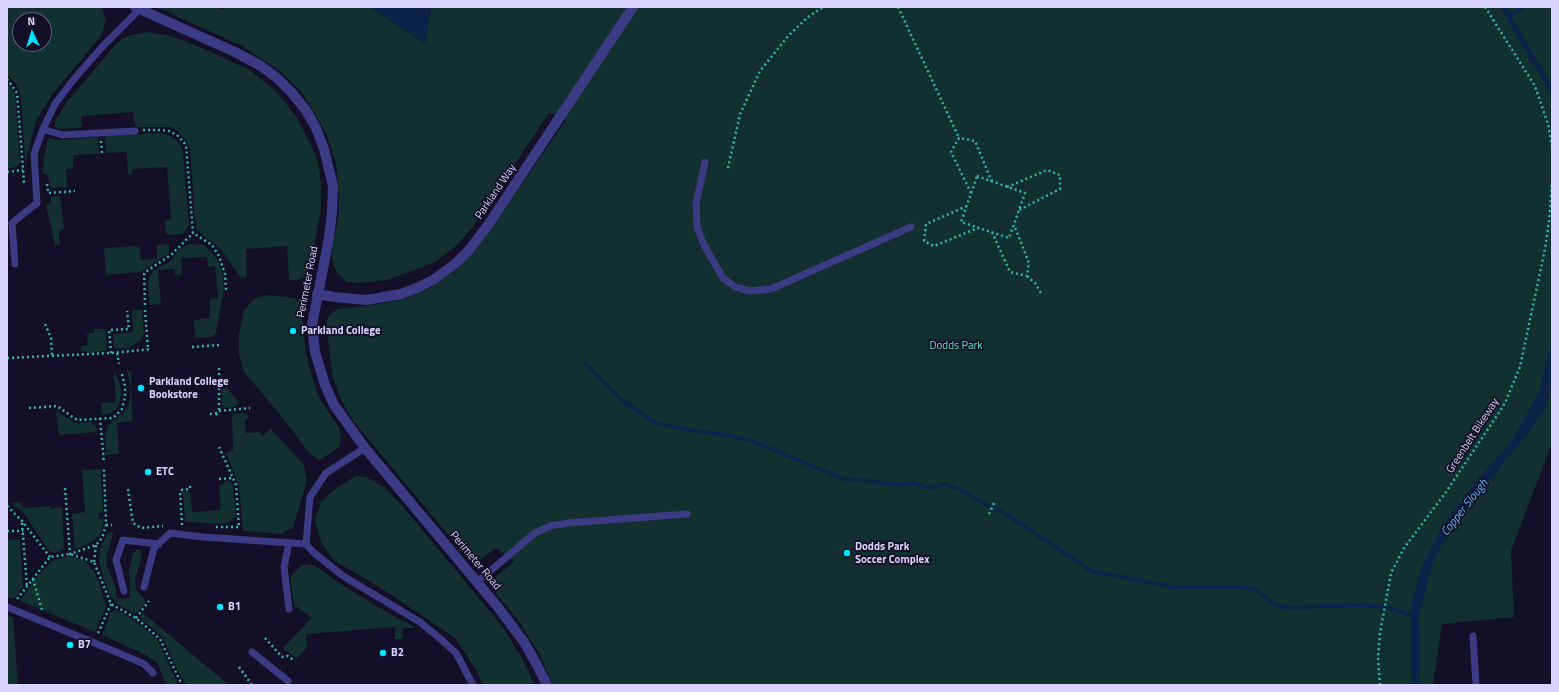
<!DOCTYPE html>
<html>
<head>
<meta charset="utf-8">
<style>
	body { margin:0 }
	#map { position:relative; width:1559px; height:692px; overflow:hidden; background:#130f26; font-family:"Titillium Web",sans-serif }
	canvas { display:block }
	.frame { position:absolute; inset:0; border:8px solid #d9d4ff; pointer-events:none }
	.north { position:absolute; left:12px; top:12px; width:40px; height:40px; box-sizing:border-box; background:#130f26; border:1px solid #625e7d; border-radius:50%; rotate:356deg; font-size:11px; font-weight:700; line-height:16px; text-align:center; color:#d9d4ff }
	.north::after { content:''; display:block; margin:auto; width:14px; height:18px; background:#00e5ff; clip-path:polygon(50% 0,100% 100%,50% 72%,0 100%) }
</style>
</head>
<body>
<div id="map">
<canvas width="1559" height="692"></canvas>
<div class="frame"></div>
<div class="north">N</div>
</div>
<script>
const context = document.querySelector('canvas').getContext('2d');
context.lineJoin = 'round';
function fillPath(path, color) { context.fillStyle = color; context.fill(path, 'evenodd'); }
const toPath = rows => new Path2D(rows.map(r => 'M' + r).join(''));
function trace(path, color, width, dash) { context.strokeStyle = color; context.lineWidth = width; context.lineCap = dash ? 'butt' : 'round'; context.setLineDash(dash || []); context.stroke(path); }
function label(font, color, halo, rows, align = 'center') {
  context.font = font + ' "Titillium Web",sans-serif'; context.lineWidth = 3.5; context.setLineDash([]); context.textBaseline = 'middle'; context.strokeStyle = halo; context.fillStyle = color; for (const [text, x, y, turn = 0] of rows) {
    context.save(); context.translate(x, y); context.rotate((+turn || 0) * Math.PI / 180); context.textAlign = isNaN(turn) ? turn : align; if (halo) context.strokeText(text, 0, 0); context.fillText(text, 0, 0); context.restore();
  }
}
fillPath(toPath([
	[7,7,102,7,106,21,101,36,51,96,36,121,26,161,25,161,21,96,16,84,7,74],
	[20,20,44,20,44,44,20,44],
	[156,7,217,7,223,10,225,7,370,7,425,43,431,7,1552,7,1552,443,1511,551,1514,617,1442,624,1433,685,553,685,539,653,518,620,496,593,493,586,494,579,514,561,496,548,481,559,476,561,469,560,354,422,342,402,333,378,326,322,330,314,338,309,380,304,406,298,432,287,459,268,486,236,566,120,549,113,472,228,455,247,435,262,387,280,359,283,347,282,338,274,333,265,332,251,338,219,339,196,336,163,326,133,302,93,280,71,242,46],
	[146,32,166,35,185,41,248,69,276,91,296,116,312,147,318,163,321,182,321,208,310,270,308,275,304,277,297,280,289,280,287,246,246,249,247,277,241,278,223,252,214,243,206,238,197,230,195,221,190,148,178,131,170,127,137,127,134,122,133,112,81,116,82,125,80,128,59,129,55,126,55,121,67,102,117,43,127,36],
	[7,83,15,93,20,163,16,167,7,169],
	[162,133,174,138,180,144,183,151,189,226,184,233,176,235,166,234,165,220,171,219,167,167,132,169,132,174,128,174,127,152,106,153,105,136],
	[96,137,98,139,99,154,73,155,73,168,66,169,67,187,51,188,47,174,43,174,44,159,47,143,49,138,61,140],
	[60,196,64,228,59,232,60,245,55,245,46,205,51,204,51,197],
	[169,244,169,253,140,272,106,275,104,248,139,246,141,260,157,259,157,245],
	[191,244,204,245,212,252,219,263,223,276,224,289,216,333,212,337,195,338,194,320,210,318,210,299,218,298,215,266,208,267,207,257,181,258,182,274,175,275,175,269,158,270,161,304,149,305,148,281,153,271,172,260,176,253,182,247],
	[264,295,295,298,301,304,306,355,318,396,339,428,341,437,339,447,320,460,310,454,282,417,244,372,239,354,239,334,244,310,253,300],
	[132,310,142,310,144,333,140,341,129,348,114,349,113,334,133,332],
	[94,329,105,329,107,350,91,353,81,351,81,346,88,345,87,334,94,333],
	[114,371,120,384,121,396,118,407,111,413,102,415,101,403,116,402],
	[127,371,131,371,132,421,117,423,119,454,106,455,105,435,108,426,112,421,122,414,129,404,131,389],
	[227,388,237,400,238,404,234,407,225,408,222,405,221,389],
	[56,411,75,423,90,422,96,426,97,432,59,435],
	[242,413,247,414,249,418,245,420,246,433,259,432,263,436,271,429,304,465,307,480,293,528,281,534,243,531,239,486,226,453,233,450,232,414],
	[101,469,103,512,98,513,99,519,104,518,103,525,101,533,95,540,75,550,72,514,85,512,82,470],
	[356,476,366,477,384,487,400,503,502,626,520,655,535,685,483,685,477,671,455,638,381,588,333,560,321,542,315,521,321,502,336,488],
	[225,481,229,481,233,485,236,516,232,521,225,524,185,522,183,492,190,492,192,512,221,510,219,485,224,484],
	[20,502,22,506,26,508,50,506,52,510,53,508,62,507,64,549,59,552,54,553,49,551,23,512,11,503],
	[111,531,113,534,107,555,106,564,115,585,117,599,130,598,129,571,133,554,136,550,140,550,142,555,135,580,136,589,144,599,145,603,137,613,133,613,116,603,110,595,102,574,99,559,101,545,108,533],
	[20,539,23,586,19,593,13,599,7,597,8,540],
	[69,556,83,560,94,571,100,585,106,607,95,632,20,601,35,579,52,561],
	[302,565,314,565,339,583,386,612,416,628,402,628,403,639,395,639,395,627,306,634,307,647,297,659,283,648,312,618,294,605,290,577],
	[116,610,129,617,156,638,163,651,178,685,166,685,158,664,146,655,102,635,111,612],
	[143,613,229,685,186,684,178,671,164,641,159,634,140,618],
	[9,616,13,618,18,685,7,685,7,619]
]), '#12302f');
fillPath(toPath([
	[370,7,431,7,425,43],
	[1500,7,1506,7,1509,12,1552,86,1552,96],
	[1552,339,1552,380,1545,409,1533,427,1458,519,1434,558,1419,615,1420,685,1411,685,1411,622,1412,602,1421,568,1443,525,1475,483,1513,439,1539,392]
]), '#0c2248');
trace(toPath([
	[1508,16,1525,7],
	[585,363,622,400,655,423,690,430,727,435,752,441,844,479,863,480,896,485,914,483,931,488,945,484,961,490,985,504,1005,513,1092,571,1174,587,1241,587,1257,590,1274,605,1291,608,1321,606,1367,605,1390,608,1415,617]
]), '#0c2248', 4);
trace(toPath([
	[898,7,959,138],
	[1485,7,1535,86,1548,124,1552,147],
	[7,79,17,93,24,182,27,181],
	[143,130,160,130,169,131,177,135,186,145,193,233,212,245,219,256,225,274,226,290],
	[101,141,102,153],
	[728,168,740,114,760,71,789,35,808,17,823,7],
	[7,172,23,170],
	[977,176,1025,193,1009,238,961,222,977,176],
	[47,184,48,193,75,191],
	[1007,187,1047,170,1060,175,1060,189,1019,210],
	[971,193,951,152,959,138,975,141,992,182],
	[967,206,926,224,924,241,934,246,978,228],
	[992,232,1010,272,1027,276,1029,263,1014,225],
	[1027,276,1035,283,1041,293],
	[145,305,144,273,172,254,193,233],
	[145,310,148,350],
	[45,324,51,338,52,356],
	[192,347,219,345],
	[111,353,109,330,129,329,127,311],
	[117,353,119,364],
	[7,358,111,353,151,349],
	[219,368,219,411],
	[29,408,57,406,77,420,113,418,122,409,125,397,125,386,121,371],
	[210,414,217,413],
	[216,415,219,411,250,408],
	[100,418,104,463],
	[219,479,233,478],
	[65,488,70,554,96,545,102,538,106,525,104,469],
	[128,489,133,523,141,528,163,526],
	[7,506,22,521,50,557],
	[989,514,995,501],
	[22,523,27,586],
	[106,525,112,525],
	[182,525,180,492,182,490,190,489,190,486],
	[216,527,239,527,236,485,219,447],
	[7,531,23,531],
	[94,562,96,545],
	[33,579,42,610],
	[17,599,50,557,70,554,94,562,111,604,136,618,160,639,182,685],
	[136,618,149,601],
	[98,633,111,604],
	[265,638,282,657,288,656,295,661],
	[239,667,252,685],
	[1380,685,1378,657,1380,633,1391,573,1404,548,1446,492,1494,420,1505,403,1520,367,1545,249,1549,222,1552,182]
]), '#2fb8b0', 2.5, [2, 3]);
trace(toPath([
	[43,129,62,135,135,131],
	[705,162,696,204,697,227,704,245,723,278,735,287,750,291,771,289,911,227],
	[15,264,12,223,37,203,34,154,43,129,55,104,74,79,102,47,140,9],
	[365,448,326,473,310,497,306,544,313,552,343,576,420,622,444,642,456,653,473,685],
	[289,543,284,567,289,609],
	[477,582,535,533,550,526,568,523,687,514],
	[144,587,154,548,170,533,203,537,306,544],
	[124,591,116,560,123,540,159,544],
	[7,607,114,651,144,664,153,673],
	[1473,636,1476,685],
	[252,652,288,681]
]), '#3d3a85', 7);
trace(toPath([
	[135,7,235,52,261,66,277,78,292,93,305,109,316,128,324,149,333,186,332,212,329,238,312,325,315,352,325,385,334,405,365,448,497,606,524,642,537,665,547,685],
	[317,294,334,297,366,300,401,294,417,288,433,280,455,264,469,250,488,225,633,7]
]), '#3d3a85', 10);
for (const [x, y, r, color] of [
	[293,331,4,"#00e5ff"],
	[141,388,4,"#00e5ff"],
	[148,472,4,"#00e5ff"],
	[847,553,4,"#00e5ff"],
	[220,607,4,"#00e5ff"],
	[70,645,4,"#00e5ff"],
	[383,653,4,"#00e5ff"]
]) { const dot = new Path2D(); dot.arc(x, y, r, 0, 2 * Math.PI); context.fillStyle = color; context.fill(dot); trace(dot, '#130f26', 1.5); }
label('11px', '#d9d4ff', '#130f26', [
	["Parkland Way",496,192,-56],
	["Perimeter Road",308,282,-79],
	["Greenbelt Bikeway",1473,436,-57],
	["Perimeter Road",475,561,50]
]);
label('bold 11px', '#d9d4ff', '#130f26', [
	["Parkland College",301,331],
	["Parkland College",149,382],
	["Bookstore",149,395],
	["ETC",156,472],
	["Dodds Park",855,547],
	["Soccer Complex",855,560],
	["B1",228,607],
	["B7",78,645],
	["B2",391,653]
], 'left');
label('11px', '#5fe0c0', '#130f26', [
	["Dodds Park",956,346]
]);
label('italic 12px', '#62b6ff', '#130f26', [
	["Copper Slough",1465,508,-52]
]);
</script>
</body>
</html>
